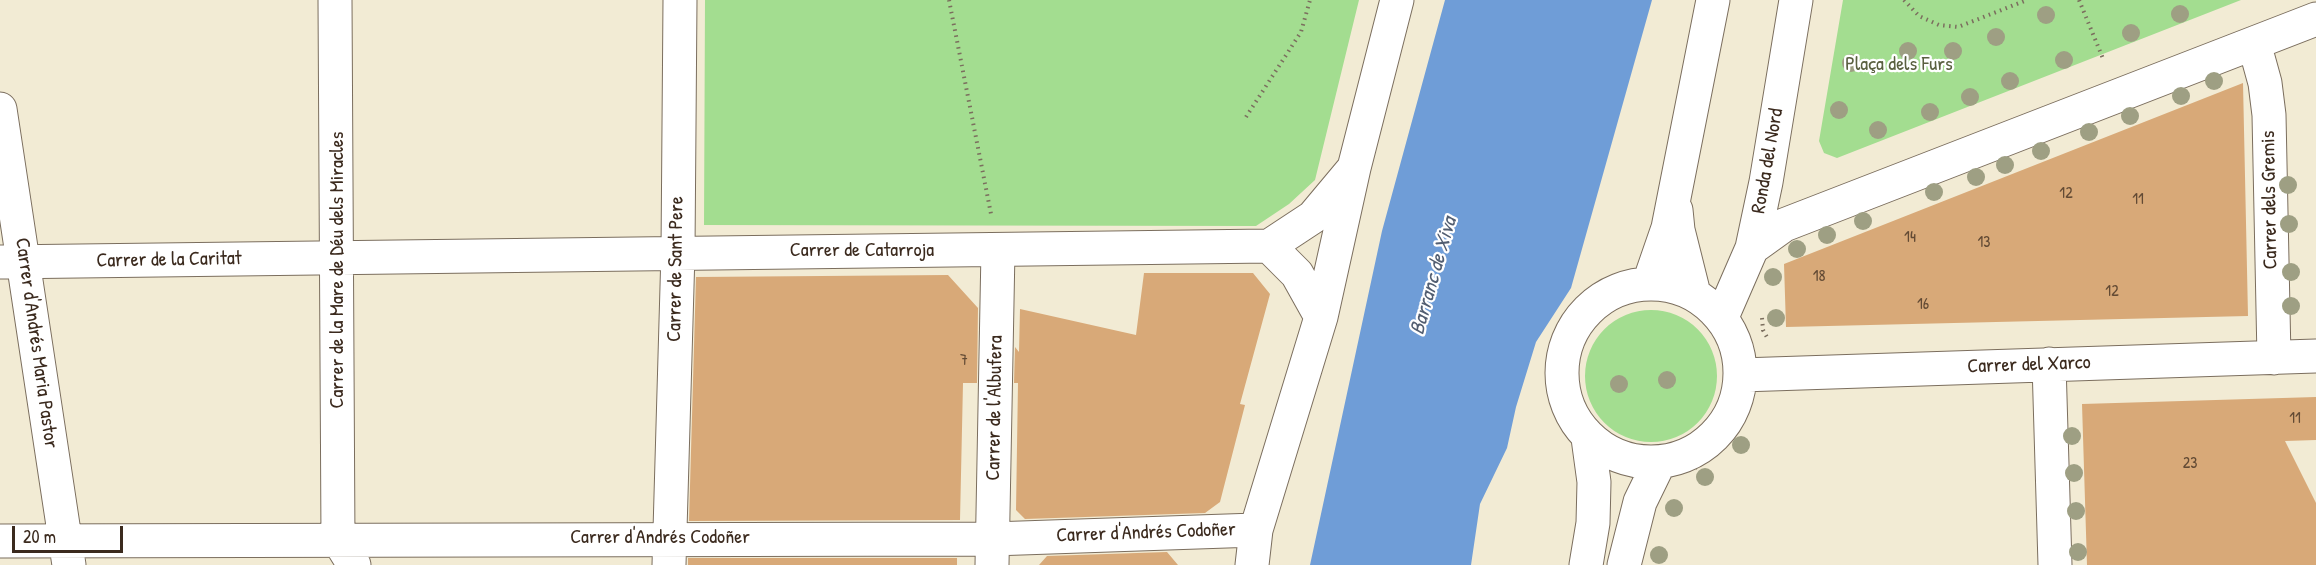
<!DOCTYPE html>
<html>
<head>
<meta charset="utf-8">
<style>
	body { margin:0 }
	#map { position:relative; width:2316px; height:565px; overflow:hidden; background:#f2ebd4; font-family:"Patrick Hand",sans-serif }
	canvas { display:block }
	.scale { position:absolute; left:12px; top:526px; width:111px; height:27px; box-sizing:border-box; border:3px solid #3b2a1e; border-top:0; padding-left:8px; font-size:18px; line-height:21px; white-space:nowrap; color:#3b2a1e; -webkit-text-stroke:4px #fff; paint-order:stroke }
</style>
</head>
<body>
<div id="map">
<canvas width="2316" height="565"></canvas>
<div class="scale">20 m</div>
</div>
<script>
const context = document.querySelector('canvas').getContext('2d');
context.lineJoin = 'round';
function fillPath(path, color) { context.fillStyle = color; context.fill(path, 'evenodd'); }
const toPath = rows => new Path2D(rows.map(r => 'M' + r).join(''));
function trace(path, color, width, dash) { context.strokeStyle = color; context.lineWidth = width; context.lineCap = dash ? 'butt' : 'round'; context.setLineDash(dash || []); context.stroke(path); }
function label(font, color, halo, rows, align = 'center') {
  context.font = font + ' "Patrick Hand",sans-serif'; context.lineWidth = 4.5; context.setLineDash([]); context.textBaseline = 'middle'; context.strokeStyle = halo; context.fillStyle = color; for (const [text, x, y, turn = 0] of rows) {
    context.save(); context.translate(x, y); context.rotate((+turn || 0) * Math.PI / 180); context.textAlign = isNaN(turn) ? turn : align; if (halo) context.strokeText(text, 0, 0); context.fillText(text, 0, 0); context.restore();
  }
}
fillPath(toPath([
	[705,0,1359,0,1315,180,1289,204,1256,226,704,225],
	[1843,0,2241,0,1837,158,1824,153,1819,141],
	'1585 376a66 66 0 1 1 132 0a66 66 0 1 1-132 0Z'
]), '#a3dd90');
fillPath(toPath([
	[1445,0,1652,0,1571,288,1536,342,1516,407,1507,448,1480,504,1471,565,1310,565,1382,231]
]), '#6f9dd7');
fillPath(toPath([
	[2243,83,2248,316,1786,327,1784,264],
	[1144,273,1253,273,1270,294,1240,404,1245,405,1220,502,1205,513,1025,519,1016,510,1018,383,1014,383,1015,347,1019,352,1020,309,1136,335],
	[948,275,978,308,977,383,963,383,960,520,689,521,696,277],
	[2316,397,2316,440,2285,441,2316,503,2316,565,2087,565,2082,404],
	[1167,552,1178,565,1039,565,1047,556],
	[688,558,957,558,957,565,688,565]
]), '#d8a978');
const street = toPath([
	[335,0,338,539,354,565],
	[2254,43,2265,83,2269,115,2274,358],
	[0,109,69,565],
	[1676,210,1678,230,1694,294],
	[1269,246,1297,274,1321,317],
	[1752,248,1784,225,2316,19],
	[0,262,1269,246,1313,217,1354,168],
	[1649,283,1668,228,1713,0],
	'1562 373a89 89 0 1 1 178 0a89 89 0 1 1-178 0Z',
	[1722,317,1752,248,1766,182,1796,0],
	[2049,364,2055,565],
	[1741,375,2316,356],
	[0,541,992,539,1256,530],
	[669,565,678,252,680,0],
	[992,565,998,250],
	[1252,565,1256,530,1321,317,1354,168,1397,0],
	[1586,565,1593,523,1594,482,1588,438],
	[1624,565,1640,502,1659,463]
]);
trace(street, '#7b6e5e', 35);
trace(toPath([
	[949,0,991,214],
	[1904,0,1919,16,1939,25,1958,27,2027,0],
	[2079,0,2104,61],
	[1246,117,1301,32,1310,0],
	[1762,318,1763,330,1768,339],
	[1695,468,1710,458,1726,441,1745,412]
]), '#7b6e5e', 4, [1.5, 4.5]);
trace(street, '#fff', 33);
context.fillStyle = '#9e9f83';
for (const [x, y] of [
	[2180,14],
	[2046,15],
	[2131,33],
	[1996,37],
	[1908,51],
	[1953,51],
	[2064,60],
	[1851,63],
	[2010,81],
	[2214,81],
	[2181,96],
	[1970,97],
	[1839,110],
	[1930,112],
	[2130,116],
	[1878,130],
	[2089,132],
	[2041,151],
	[2005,165],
	[1976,177],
	[2288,185],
	[1934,192],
	[1863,221],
	[2289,224],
	[1827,235],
	[1797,249],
	[2291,272],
	[1773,277],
	[2291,306],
	[1776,318],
	[1667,380],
	[1619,384],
	[2072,436],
	[1741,445],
	[2074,473],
	[1705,477],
	[1674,508],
	[2076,511],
	[2078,552],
	[1659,555]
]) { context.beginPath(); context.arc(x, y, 9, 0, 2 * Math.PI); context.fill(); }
label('16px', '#624a34', null, [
	["12",2066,194],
	["11",2138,200],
	["14",1910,238],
	["13",1984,243],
	["18",1819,277],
	["12",2112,292],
	["16",1923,305],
	["7",964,361],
	["11",2295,419],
	["23",2190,464]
]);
label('20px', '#5a6040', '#fff', [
	["Plaça dels Furs",1899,65]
]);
label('20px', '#3b2a1e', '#fff', [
	["Ronda del Nord",1768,161,-80],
	["Carrer dels Gremis",2270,200,-91],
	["Carrer de Catarroja",862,251],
	["Carrer de la Caritat",169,260,-1],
	["Carrer de Sant Pere",676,269,-89],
	["Carrer de la Mare de Déu dels Miracles",338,270,-90],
	["Carrer d'Andrés Maria Pastor",36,343,82],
	["Carrer del Xarco",2029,365,-2],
	["Carrer de l'Albufera",995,408,-89],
	["Carrer d'Andrés Codoñer",1146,533,-2],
	["Carrer d'Andrés Codoñer",660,538]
]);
label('italic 21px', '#525e71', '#fff', [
	["Barranc de Xiva",1434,276,-74]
]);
</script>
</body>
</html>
